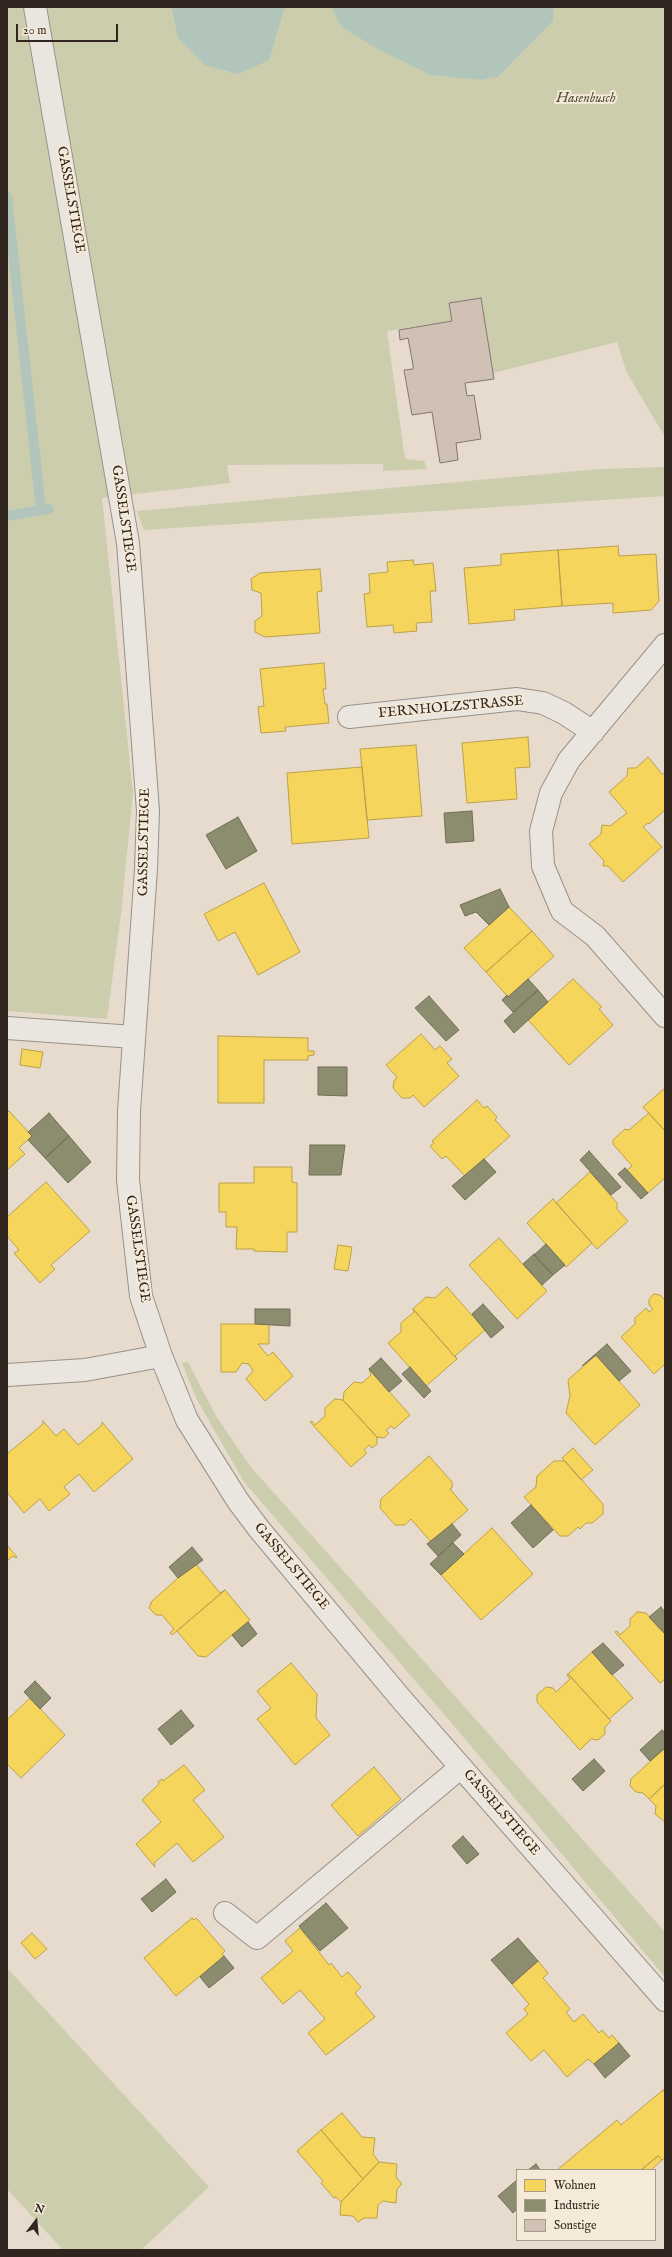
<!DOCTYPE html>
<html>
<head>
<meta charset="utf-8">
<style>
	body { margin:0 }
	#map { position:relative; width:672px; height:2257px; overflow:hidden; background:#e6dbcc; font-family:"IM FELL English",serif }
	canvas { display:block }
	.frame { position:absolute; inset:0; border:8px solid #31251f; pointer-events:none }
	.legend { position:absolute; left:516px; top:2169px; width:140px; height:72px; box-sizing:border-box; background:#f5ead7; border:1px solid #a79b8d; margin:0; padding:5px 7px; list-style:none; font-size:12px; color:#31251f }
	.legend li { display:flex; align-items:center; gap:8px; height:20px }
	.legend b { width:20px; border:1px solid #a79b8d }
	.north { position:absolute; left:16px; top:2201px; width:40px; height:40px; -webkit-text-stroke:3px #f5ead7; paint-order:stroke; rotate:16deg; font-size:11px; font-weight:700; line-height:16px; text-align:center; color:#31251f }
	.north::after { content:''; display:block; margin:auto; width:14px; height:18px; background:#31251f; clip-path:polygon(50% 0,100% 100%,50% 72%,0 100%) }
	.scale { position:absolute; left:16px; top:24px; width:102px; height:18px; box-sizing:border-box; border:2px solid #31251f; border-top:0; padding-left:5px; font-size:12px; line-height:14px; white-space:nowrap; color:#31251f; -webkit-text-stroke:3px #f5ead7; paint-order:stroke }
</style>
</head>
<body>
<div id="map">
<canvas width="672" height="2257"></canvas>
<div class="frame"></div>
<ul class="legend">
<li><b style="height:11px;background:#f6d55c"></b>Wohnen</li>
<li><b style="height:11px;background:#8c8c6e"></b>Industrie</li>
<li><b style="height:11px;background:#d1c1b5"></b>Sonstige</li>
</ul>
<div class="north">N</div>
<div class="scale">20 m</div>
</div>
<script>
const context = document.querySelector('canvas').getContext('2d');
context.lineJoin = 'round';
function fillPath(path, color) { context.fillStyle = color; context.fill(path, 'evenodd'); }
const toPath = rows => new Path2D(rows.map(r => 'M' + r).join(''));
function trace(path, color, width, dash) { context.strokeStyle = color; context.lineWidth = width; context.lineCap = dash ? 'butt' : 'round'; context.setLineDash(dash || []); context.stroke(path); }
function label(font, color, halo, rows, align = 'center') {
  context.font = font + ' "IM FELL English",serif'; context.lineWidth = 4; context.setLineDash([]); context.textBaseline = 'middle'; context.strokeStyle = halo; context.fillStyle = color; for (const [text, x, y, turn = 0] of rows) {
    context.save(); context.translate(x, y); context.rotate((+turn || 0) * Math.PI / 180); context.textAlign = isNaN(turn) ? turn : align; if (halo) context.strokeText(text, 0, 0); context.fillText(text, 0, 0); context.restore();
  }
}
fillPath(toPath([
	[7,7,171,7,178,38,283,11,285,7,331,7,341,26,482,80,498,77,553,21,554,7,665,7,665,437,627,373,617,342,493,373,481,299,452,321,387,331,405,459,424,461,427,469,383,471,383,464,227,465,230,483,102,498,133,793,121,914,107,1019,7,1011],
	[665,467,665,496,144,530,137,511,600,469],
	[188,1362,216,1416,250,1466,665,1932,665,1977,455,1727,244,1482,197,1400,182,1363],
	[7,1968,209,2187,141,2250,63,2250,7,2189]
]), '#cccdad');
fillPath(toPath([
	[171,7,285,7,269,60,238,74,205,65,178,38],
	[331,7,554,7,553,21,498,77,482,80,431,75,374,47,341,26]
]), '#b1c5ba');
const homes = toPath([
	[618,546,619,556,656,554,659,601,651,610,613,613,613,603,562,606,558,550,618,546],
	[558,550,562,606,514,610,515,620,469,624,464,568,501,565,501,554,558,550],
	[413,560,414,565,433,563,436,591,430,591,432,622,416,623,417,631,394,633,393,625,367,627,364,594,370,593,369,574,388,572,387,562,413,560],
	[320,569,322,591,317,592,320,633,265,637,255,632,255,621,262,616,261,593,252,590,251,579,260,573,320,569],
	[324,663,326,689,323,689,325,704,327,704,329,723,285,727,286,731,261,733,258,707,264,706,260,669,324,663],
	[528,737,530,767,515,768,517,799,467,803,462,743,528,737],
	[416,745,422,816,367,820,360,749,416,745],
	[648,757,662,774,665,774,665,810,649,824,648,823,643,827,662,847,623,882,608,866,603,866,604,861,589,844,601,834,602,825,610,826,627,813,609,792,627,776,628,768,636,768,648,757],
	[362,767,369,838,292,844,287,773,362,767],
	[264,883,300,952,258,975,235,932,218,941,204,914,264,883],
	[509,907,532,931,486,972,464,948,509,907],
	[532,931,554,956,508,997,486,972,532,931],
	[573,979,602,1007,599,1009,613,1025,569,1065,528,1020,573,979],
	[421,1034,435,1050,440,1046,452,1059,447,1063,459,1076,424,1107,413,1095,410,1098,402,1098,393,1088,394,1081,397,1077,386,1065,421,1034],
	[218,1036,308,1038,308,1051,314,1051,314,1055,308,1056,308,1060,264,1060,264,1103,218,1103,218,1036],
	[22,1049,43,1052,40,1068,20,1065,22,1049],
	[665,1088,665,1131,643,1107,665,1088],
	[477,1100,484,1108,487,1106,497,1117,495,1120,510,1136,465,1176,446,1156,442,1159,430,1146,434,1143,432,1141,477,1100],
	[9,1111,32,1136,19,1148,25,1154,7,1170,7,1113,9,1111],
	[649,1113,665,1131,665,1178,648,1193,627,1170,632,1166,613,1144,613,1140,625,1129,629,1130,649,1113],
	[254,1167,292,1167,292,1182,297,1183,297,1232,287,1232,287,1252,254,1251,254,1249,236,1249,237,1227,226,1227,226,1212,219,1212,219,1183,254,1183,254,1167],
	[590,1172,617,1203,617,1209,628,1221,597,1249,556,1203,590,1172],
	[46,1182,90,1231,51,1265,55,1269,40,1283,14,1253,19,1250,7,1236,7,1217,46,1182],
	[553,1199,592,1243,566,1267,527,1223,553,1199],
	[499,1238,547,1291,517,1319,469,1265,499,1238],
	[338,1245,352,1247,348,1271,334,1269,338,1245],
	[447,1287,485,1330,455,1356,457,1359,413,1309,426,1297,435,1298,447,1287],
	[654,1294,660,1295,665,1300,665,1364,654,1374,621,1337,635,1324,635,1318,646,1308,649,1312,653,1309,649,1305,649,1299,654,1294],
	[413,1309,457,1359,426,1386,388,1343,401,1332,401,1323,414,1312,413,1309],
	[221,1324,269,1324,269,1344,258,1344,268,1356,273,1352,293,1376,265,1401,246,1379,253,1371,249,1364,242,1363,236,1372,221,1372,221,1324],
	[596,1355,640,1405,595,1445,566,1413,570,1396,568,1380,596,1355],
	[369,1369,410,1415,394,1429,391,1426,386,1430,389,1433,384,1438,377,1437,343,1400,344,1392,354,1382,362,1383,371,1375,369,1369],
	[335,1399,343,1400,377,1437,377,1444,372,1448,369,1445,364,1450,367,1453,351,1467,310,1422,312,1421,315,1425,325,1416,325,1408,335,1399],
	[43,1421,56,1436,64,1429,78,1445,102,1425,102,1422,133,1459,94,1492,79,1474,64,1487,70,1494,49,1511,40,1499,24,1513,7,1492,7,1454,43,1424,43,1421],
	[573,1448,593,1470,581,1480,562,1458,573,1448],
	[429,1456,452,1482,452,1488,450,1489,468,1510,431,1542,411,1519,405,1525,395,1525,380,1508,381,1499,429,1456],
	[554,1461,565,1461,603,1504,603,1514,592,1523,586,1523,580,1529,578,1527,568,1536,560,1536,524,1497,536,1487,537,1476,554,1461],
	[492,1528,533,1574,481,1620,441,1575,492,1528],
	[7,1545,17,1557,16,1558,13,1556,7,1561,7,1545],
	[195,1563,220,1593,225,1590,172,1635,170,1633,174,1629,162,1615,156,1615,149,1608,152,1601,195,1563],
	[225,1590,250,1620,206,1657,198,1656,177,1631,225,1590],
	[637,1612,646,1613,665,1634,665,1679,660,1683,615,1632,617,1631,620,1635,630,1626,630,1619,637,1612],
	[592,1652,633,1698,609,1719,611,1721,568,1674,592,1652],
	[291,1663,317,1694,316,1718,330,1735,295,1765,257,1719,271,1708,257,1691,291,1663],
	[568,1674,611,1721,605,1727,605,1734,598,1740,591,1739,580,1750,537,1702,537,1695,546,1687,553,1688,556,1692,570,1679,567,1675,568,1674],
	[30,1698,65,1735,21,1778,7,1764,7,1720,30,1698],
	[665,1748,665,1784,649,1799,643,1793,636,1792,630,1786,631,1779,665,1748],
	[184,1765,205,1790,193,1800,224,1837,193,1862,177,1843,154,1863,155,1867,136,1844,161,1822,142,1800,159,1784,158,1782,162,1779,163,1781,184,1765],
	[374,1767,401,1799,358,1836,331,1805,374,1767],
	[665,1784,665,1822,655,1814,656,1806,649,1799,665,1784],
	[192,1918,194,1920,196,1918,225,1951,222,1954,224,1956,176,1996,144,1958,192,1918],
	[300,1928,329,1965,331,1963,342,1977,348,1972,361,1987,355,1993,375,2017,326,2055,308,2033,325,2019,300,1990,283,2004,261,1978,293,1951,285,1941,300,1928],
	[32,1933,47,1949,35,1959,21,1943,32,1933],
	[538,1961,548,1973,543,1978,570,2009,566,2012,574,2022,583,2014,599,2033,602,2030,609,2038,612,2035,619,2043,594,2064,588,2059,567,2077,544,2050,531,2061,506,2033,528,2014,524,2009,529,2004,512,1984,538,1961],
	[663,2090,665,2093,665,2158,662,2160,658,2156,641,2170,557,2170,617,2120,621,2125,663,2090],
	[342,2113,362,2137,375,2138,373,2154,379,2162,363,2179,321,2130,342,2113],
	[321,2130,363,2179,341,2202,336,2197,334,2198,321,2183,323,2181,297,2151,321,2130],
	[658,2156,662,2160,651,2170,641,2170,658,2156],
	[379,2162,397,2164,396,2177,402,2184,397,2189,396,2203,383,2201,378,2205,377,2218,364,2218,358,2222,353,2216,340,2215,341,2202,379,2162]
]);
fillPath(homes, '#f6d55c');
trace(homes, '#bba04a', 1);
const industry = toPath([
	[472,811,474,841,446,843,444,813,472,811],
	[238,817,257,851,226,869,206,835,238,817],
	[500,889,509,907,489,925,476,912,465,916,460,905,500,889],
	[528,979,538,990,513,1012,502,1000,507,995,508,997,528,979],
	[538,990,548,1002,514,1033,504,1021,538,990],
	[429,996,459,1030,446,1041,415,1008,429,996],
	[318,1067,347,1067,347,1096,318,1095,318,1067],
	[49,1113,69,1136,45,1158,28,1140,32,1136,28,1132,49,1113],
	[69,1136,91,1162,68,1183,45,1158,69,1136],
	[310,1145,345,1145,341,1175,309,1175,310,1145],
	[589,1151,621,1187,611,1195,580,1160,589,1151],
	[484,1159,496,1172,465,1200,452,1186,484,1159],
	[625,1168,648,1193,641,1199,618,1174,625,1168],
	[546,1244,565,1265,553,1275,534,1255,546,1244],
	[534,1254,553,1275,542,1285,523,1264,534,1254],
	[483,1304,504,1327,491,1338,472,1314,483,1304],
	[255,1309,290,1309,290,1326,255,1324,255,1309],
	[607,1344,631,1371,619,1381,596,1355,582,1366,607,1344],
	[381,1358,402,1381,389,1392,369,1369,381,1358],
	[410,1367,431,1391,424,1398,402,1374,410,1367],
	[531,1505,553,1530,533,1548,511,1523,531,1505],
	[452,1524,461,1535,438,1556,427,1544,452,1524],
	[453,1543,464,1554,441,1575,430,1564,453,1543],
	[192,1547,203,1560,178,1578,169,1567,192,1547],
	[661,1607,665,1612,665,1634,649,1617,661,1607],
	[248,1622,257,1634,242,1647,232,1635,248,1622],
	[603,1643,624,1665,612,1675,592,1652,603,1643],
	[35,1681,51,1698,40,1709,24,1692,35,1681],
	[181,1710,194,1726,171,1745,158,1729,181,1710],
	[662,1730,665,1733,665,1748,650,1761,640,1750,662,1730],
	[594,1759,605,1771,583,1791,572,1779,594,1759],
	[463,1836,479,1854,467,1864,452,1846,463,1836],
	[166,1879,176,1892,152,1912,141,1899,166,1879],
	[326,1903,348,1928,320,1951,299,1926,326,1903],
	[518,1938,538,1961,512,1984,491,1960,518,1938],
	[224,1956,234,1968,209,1988,200,1977,224,1956],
	[619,2043,630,2056,605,2078,594,2064,619,2043],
	[536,2164,540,2170,528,2170,536,2164],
	[517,2180,517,2209,513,2213,498,2196,517,2180]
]);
fillPath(industry, '#8c8c6e');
trace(industry, '#716d56', 1);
trace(toPath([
	[7,197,41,510],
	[7,516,49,509]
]), '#b1c5ba', 10);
const building = toPath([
	[481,298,494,379,465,383,467,396,474,395,481,439,456,443,458,460,440,463,432,412,412,415,404,370,413,369,413,365,408,338,400,340,399,330,452,321,449,303,481,298]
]);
fillPath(building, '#d1c1b5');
trace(building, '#7f7870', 1);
const minor = toPath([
	[35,7,128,543,148,811,146,869,129,1111,128,1180,141,1296,161,1356,187,1420,238,1501,259,1529,402,1700,665,2000],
	[665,645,569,760,551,793,541,831,543,866,562,911,595,936,665,1016],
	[349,717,517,699,543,703,564,713,593,732],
	[7,1028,134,1037],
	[7,1375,85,1370,161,1356],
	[225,1913,257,1938,461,1767]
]);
trace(minor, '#989188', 24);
trace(minor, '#eae5de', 22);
label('italic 14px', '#524c3c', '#f5ead7', [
	["Hasenbusch",586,99]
]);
label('14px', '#31251f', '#f5ead7', [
	["GASSELSTIEGE",70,200,80],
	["GASSELSTIEGE",123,519,82],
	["FERNHOLZSTRASSE",451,708,-5],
	["GASSELSTIEGE",145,842,-89],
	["GASSELSTIEGE",137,1249,82],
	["GASSELSTIEGE",291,1567,50],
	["GASSELSTIEGE",501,1813,49]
]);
</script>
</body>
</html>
